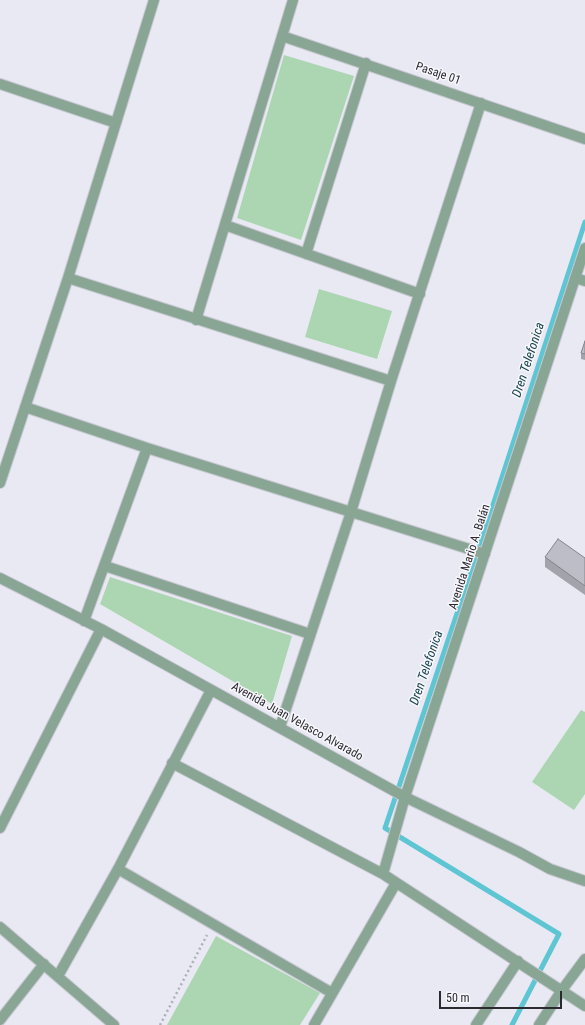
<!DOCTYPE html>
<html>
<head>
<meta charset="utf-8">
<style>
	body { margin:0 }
	#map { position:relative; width:585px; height:1025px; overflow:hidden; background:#e9e9f4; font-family:"Roboto Condensed",sans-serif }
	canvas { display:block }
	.scale { position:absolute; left:439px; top:991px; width:123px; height:18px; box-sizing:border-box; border:2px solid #2b2b2f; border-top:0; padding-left:5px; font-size:12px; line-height:14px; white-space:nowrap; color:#2b2b2f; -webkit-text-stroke:3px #f7f7fd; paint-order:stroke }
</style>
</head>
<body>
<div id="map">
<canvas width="585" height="1025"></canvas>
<div class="scale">50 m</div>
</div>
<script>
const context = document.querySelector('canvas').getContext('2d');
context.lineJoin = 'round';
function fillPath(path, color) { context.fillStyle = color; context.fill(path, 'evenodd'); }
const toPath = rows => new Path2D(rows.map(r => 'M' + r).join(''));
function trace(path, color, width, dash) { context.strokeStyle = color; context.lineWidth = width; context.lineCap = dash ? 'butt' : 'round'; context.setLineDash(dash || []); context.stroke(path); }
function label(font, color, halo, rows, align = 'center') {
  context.font = font + ' "Roboto Condensed",sans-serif'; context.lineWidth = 3; context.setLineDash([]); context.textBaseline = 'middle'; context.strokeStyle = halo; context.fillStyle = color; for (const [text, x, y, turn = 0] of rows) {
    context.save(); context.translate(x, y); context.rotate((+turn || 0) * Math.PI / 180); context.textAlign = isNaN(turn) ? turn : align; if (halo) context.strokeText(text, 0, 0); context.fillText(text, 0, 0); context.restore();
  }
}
fillPath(toPath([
	[284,55,354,76,301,240,237,218],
	[319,289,392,311,377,359,305,337],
	[110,577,292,636,272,704,100,604],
	[581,710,585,712,585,794,574,810,532,782],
	[216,936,320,993,300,1025,167,1025]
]), '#acd6b2');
trace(toPath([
	[512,1025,559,934,385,828,480,545,585,222]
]), '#5ec5d2', 5);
const minor = toPath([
	[282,36,585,139],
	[0,84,116,123],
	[225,225,420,294],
	[306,254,366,63],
	[68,278,391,381],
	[575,278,585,281],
	[196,320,293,0],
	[25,407,147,448,485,554],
	[0,483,68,278,154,0],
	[105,566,310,634],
	[0,578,101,629,405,797,519,852,550,869,585,881],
	[84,621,147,448],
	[280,727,351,512,391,381,481,103],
	[172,763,383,874,585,1006],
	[0,828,101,629],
	[118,869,332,993],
	[383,874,405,797,585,248],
	[0,927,114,1025],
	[58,976,118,869,211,690],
	[0,1020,44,964],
	[314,1025,396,883],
	[476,1025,518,961],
	[539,1025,562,990,585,959]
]);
trace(minor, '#c7c7d1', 12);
trace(toPath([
	[160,1025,207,935]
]), '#afafb8', 2.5, [2, 3]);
trace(minor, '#88a693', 10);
fillPath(toPath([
	[585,341,585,360,581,359,581,353],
	[545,557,585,558,585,595,545,567]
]), '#a3a3ab');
const building = toPath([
	[585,341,585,354,581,353,585,341],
	[558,539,585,558,585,586,545,557,558,539]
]);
fillPath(building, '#bdbdc7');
trace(building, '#84848b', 1);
label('12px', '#2b2b2f', '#f7f7fd', [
	["Pasaje 01",438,74,19],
	["Avenida Mario A. Balán",470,557,-72],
	["Avenida Juan Velasco Alvarado",297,722,29]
]);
label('italic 13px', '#16454b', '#f7f7fd', [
	["Dren Telefonica",529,360,-72],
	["Dren Telefonica",427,668,-71]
]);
</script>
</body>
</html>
